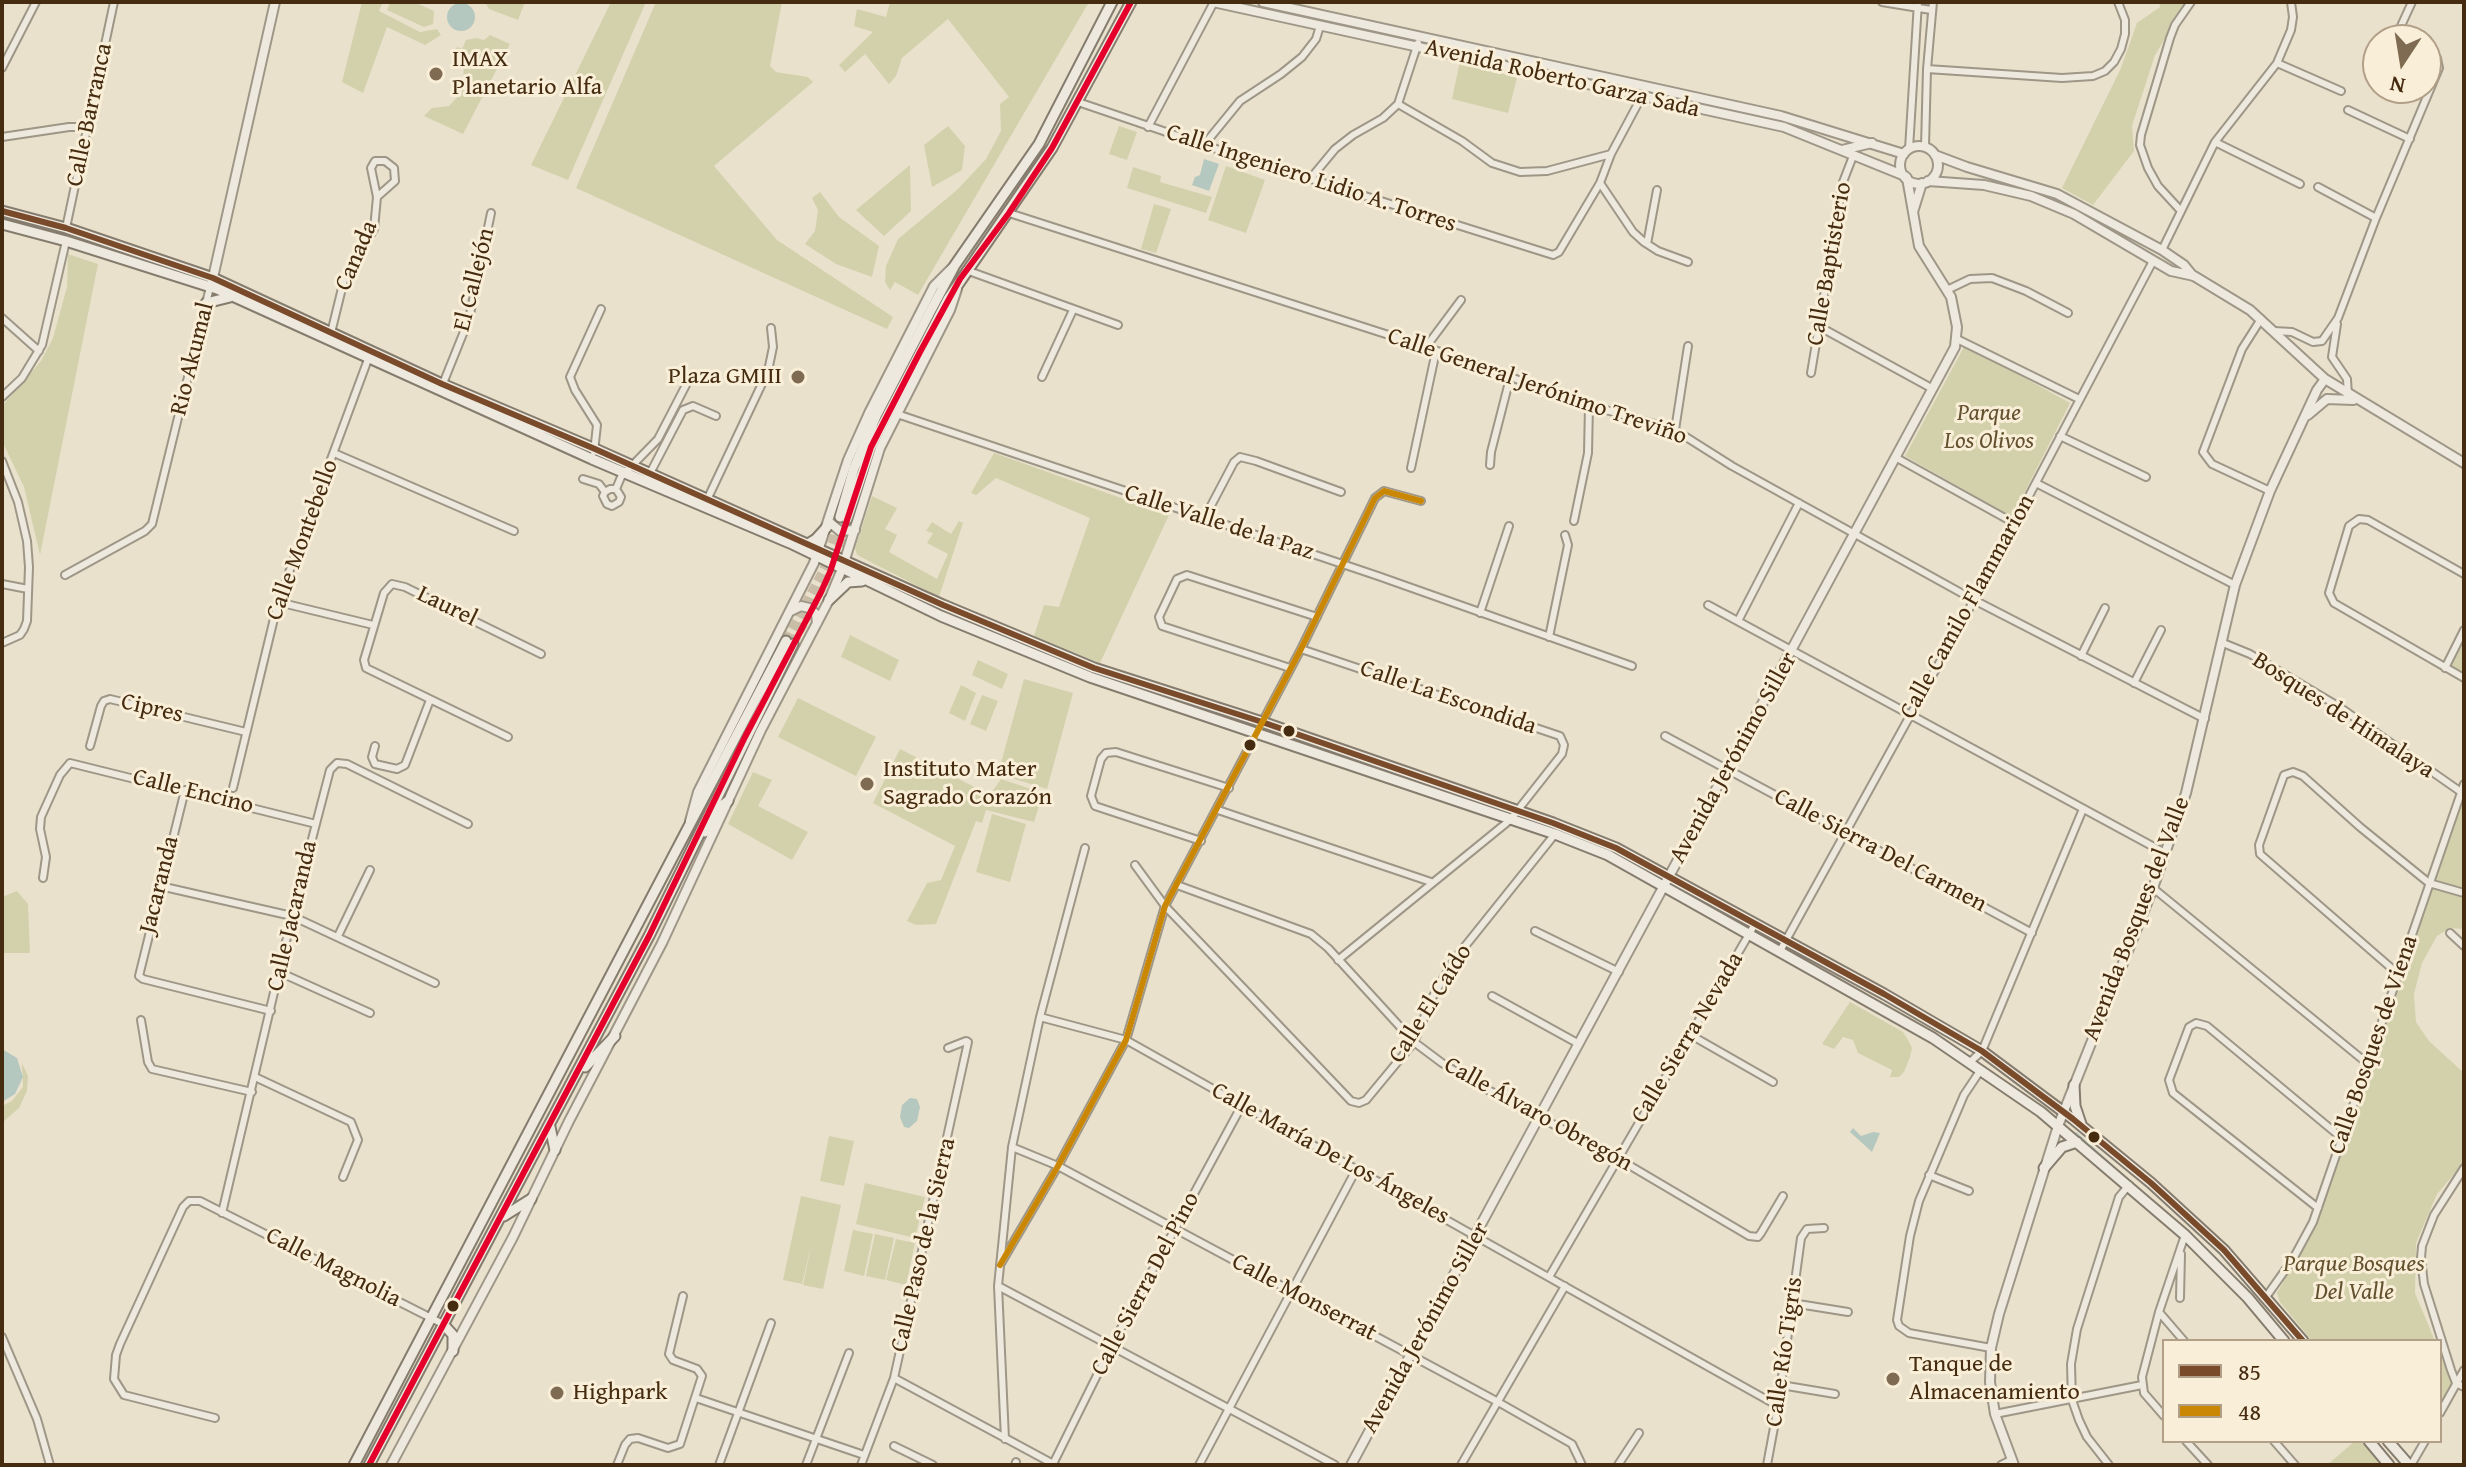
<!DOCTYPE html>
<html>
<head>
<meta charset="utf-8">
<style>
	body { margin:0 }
	#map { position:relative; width:2466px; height:1467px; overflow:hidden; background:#eae1cd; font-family:"Gentium Book Plus",serif }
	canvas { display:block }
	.frame { position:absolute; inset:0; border:4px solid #452b0f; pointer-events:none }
	.legend { position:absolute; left:2162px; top:1339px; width:280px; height:104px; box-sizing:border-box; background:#f9eed7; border:2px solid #b1a087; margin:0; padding:10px 14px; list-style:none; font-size:24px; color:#452b0f }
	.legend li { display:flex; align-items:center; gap:16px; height:40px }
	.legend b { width:40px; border:2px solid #b1a087 }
	.north { position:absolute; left:2362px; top:24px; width:80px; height:80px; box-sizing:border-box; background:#f9eed7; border:2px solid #b1a087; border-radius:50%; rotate:192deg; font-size:22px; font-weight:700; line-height:32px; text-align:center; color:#452b0f }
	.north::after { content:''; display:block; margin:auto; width:28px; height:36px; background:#7f6b52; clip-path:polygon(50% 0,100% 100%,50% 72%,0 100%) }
</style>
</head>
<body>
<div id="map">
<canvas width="2466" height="1467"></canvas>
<div class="frame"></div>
<ul class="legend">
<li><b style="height:10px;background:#7a4b2a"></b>85</li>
<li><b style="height:10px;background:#ca8704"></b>48</li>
</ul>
<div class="north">N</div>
</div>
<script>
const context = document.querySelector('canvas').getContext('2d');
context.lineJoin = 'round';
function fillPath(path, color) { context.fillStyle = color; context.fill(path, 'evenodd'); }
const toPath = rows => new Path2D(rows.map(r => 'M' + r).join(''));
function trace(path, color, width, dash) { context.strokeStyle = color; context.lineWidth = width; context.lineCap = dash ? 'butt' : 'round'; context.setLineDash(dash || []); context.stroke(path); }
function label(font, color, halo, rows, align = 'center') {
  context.font = font + ' "Gentium Book Plus",serif'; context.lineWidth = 6; context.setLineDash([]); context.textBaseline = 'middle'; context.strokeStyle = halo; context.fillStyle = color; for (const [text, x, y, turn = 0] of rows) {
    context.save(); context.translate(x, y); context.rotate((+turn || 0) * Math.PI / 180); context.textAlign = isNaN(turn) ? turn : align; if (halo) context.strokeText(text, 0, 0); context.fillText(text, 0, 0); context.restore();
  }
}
fillPath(toPath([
	[362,2,383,2,379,11,420,32,437,29,441,35,425,45,387,27,363,93,342,82],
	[390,2,414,2,434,11,433,24,424,27,387,10],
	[485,2,525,2,518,20,489,9],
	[611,2,646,2,568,180,531,165],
	[656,2,782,2,770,66,776,72,808,77,813,82,714,166,777,240,893,317,887,329,576,188],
	[890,2,1089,2,918,295,895,282,890,290,885,282,886,266,898,239,957,190,986,159,1001,131,1000,104,1009,97,948,19,902,58,896,76,889,84,865,54,845,72,839,65,873,32,854,26,857,9,886,17],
	[2159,2,2187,2,2155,55,2132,126,2134,151,2093,205,2062,188,2121,68,2137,23,2160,7],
	[490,35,510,44,463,134,424,116,432,108,449,106,462,92,464,64,461,58,453,55,457,47,462,49,466,40,476,38,484,40],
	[1460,61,1517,78,1508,113,1452,99],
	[948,126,965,146,962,170,932,187,924,145],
	[1119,126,1137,132,1127,160,1109,154],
	[910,165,911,211,884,236,856,210],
	[1226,166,1265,180,1246,233,1208,220],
	[1133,167,1161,176,1160,182,1212,197,1206,213,1127,188],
	[820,192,839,217,879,246,872,277,836,264,805,244,815,231,818,210,812,198],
	[1154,204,1171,209,1156,253,1141,249],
	[68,254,98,264,40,555,24,487,2,441,2,406,41,361,53,338,67,287],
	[1964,347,1976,351,2070,403,2012,517,1905,456],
	[994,453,1169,515,1100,663,1034,636,1044,605,1059,607,1090,518,996,478,976,495,971,493],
	[872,496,897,508,885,529,897,535,889,552,937,579,948,554,927,543,933,533,926,531,932,522,951,534,959,521,963,523,939,597,857,555,855,548],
	[2464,628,2464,678,2445,668],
	[850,635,899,660,890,681,841,657],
	[978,660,1008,674,1002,689,972,675],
	[1024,679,1073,693,1047,789,998,774],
	[961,685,976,693,965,721,949,713],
	[982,695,998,701,986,731,970,724],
	[798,698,876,737,856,776,778,737],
	[900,749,990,795,1001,779,1043,793,1034,822,986,810,982,823,976,821,936,924,916,925,907,921,927,883,941,880,955,846,873,803],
	[753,772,772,780,758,806,808,832,792,860,728,824],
	[2464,774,2464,893,2429,883],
	[992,814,1026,824,1010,882,976,872],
	[2433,888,2464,894,2464,929,2450,928,2437,936,2422,963,2414,994,2416,1022,2429,1041,2464,1073,2464,1163,2437,1194,2416,1243,2415,1293,2435,1341,2312,1341,2280,1302,2277,1293,2313,1230],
	[17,891,28,904,30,953,2,953,2,897],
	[1850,1002,1903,1032,1908,1040,1912,1048,1910,1057,1904,1072,1899,1077,1890,1077,1892,1070,1858,1053,1853,1040,1843,1037,1834,1049,1822,1044],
	[22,1063,28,1076,27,1091,19,1108,2,1123,2,1106,12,1101,23,1087],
	[829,1136,854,1141,844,1186,820,1181],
	[865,1183,925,1197,915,1238,856,1224],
	[801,1196,841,1205,823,1289,803,1285,812,1242,802,1284,783,1280],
	[853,1230,873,1234,864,1276,844,1271],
	[875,1234,894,1238,885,1280,866,1276],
	[896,1239,915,1243,906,1285,886,1280],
	[2440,1354,2453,1385,2446,1404,2440,1404],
	[2355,1441,2361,1441,2382,1465,2327,1465]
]), '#d2d1ac');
fillPath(toPath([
	'447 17a14 14 0 1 1 28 0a14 14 0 1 1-28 0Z',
	[1204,159,1219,164,1209,191,1192,185,1195,177,1200,175],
	[2,1049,17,1058,23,1077,15,1094,2,1102],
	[910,1098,917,1099,920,1107,917,1121,909,1128,904,1127,900,1117,902,1105],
	[1853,1128,1861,1136,1873,1132,1880,1133,1872,1152,1850,1132]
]), '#b5c8bf');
trace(toPath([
	[2076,1133,2134,1185],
	[2218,1262,2245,1287,2290,1341]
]), '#b5c8bf', 2);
trace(toPath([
	[786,641,824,569,838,524],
	[793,644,830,572,847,519]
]), '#c9bda7', 9, [9, 4.5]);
const minor = toPath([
	[1882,2,1931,10],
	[2404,40,2400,34,2401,26,2412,2],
	[2277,63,2341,91],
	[2,68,36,2],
	[1927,69,2062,78,2093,76,2105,71,2114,62,2121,49,2125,34,2125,20,2118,2],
	[1078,102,1228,153,1553,255,1559,252,1600,183,1611,154,1642,96],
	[1398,104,1462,141,1492,163,1520,172,1547,171,1611,154],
	[2348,110,2410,139],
	[1148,127,1214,2],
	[2,137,69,127,87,127],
	[2215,142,2300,184],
	[1204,145,1240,101,1281,74,1302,57,1316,39,1320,26],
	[1925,147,1927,69,1933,2],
	[1909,149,1918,2],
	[1311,178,1335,149,1353,135,1383,118,1398,104,1418,43],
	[1600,183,1633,232,1644,242,1658,251,1688,262],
	[2318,187,2376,218],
	[2181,211,2158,186,2148,168,2140,145,2141,135,2170,38,2175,25,2191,2],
	[1009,213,1426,347,1589,405,1675,430,1732,466,1974,600,2205,719],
	[66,228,114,2],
	[1647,244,1657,190],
	[2162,250,2215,142,2277,63,2291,30,2293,17,2291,2],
	[966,270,1118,325],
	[1947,290,1970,279,1992,278,2026,291,2068,313],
	[2,318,39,351],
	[2261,319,2242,349,2203,452,2212,464,2270,491],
	[2337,324,2332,357,2347,379,2348,395],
	[1820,327,1933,389],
	[2274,331,2292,332,2313,342,2322,341,2338,318,2376,218,2439,68,2437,58,2426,52],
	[331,333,344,280,374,229,377,197,371,168,375,161,385,161,394,168,395,181,377,197],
	[1957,339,2079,399],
	[1426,347,1461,300],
	[1811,373,1843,182,1853,156],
	[1042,377,1073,310],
	[442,386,469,319,491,213],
	[2,397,22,378,42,345,66,241],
	[897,414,1378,576,1632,666],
	[1675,430,1688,346],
	[2060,436,2146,477],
	[594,452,597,425,575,390,570,377,601,309],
	[334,453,514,531],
	[1895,457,2014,523],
	[2,461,18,502,27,541,29,567,27,621,24,629,20,635,2,643],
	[1490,465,1491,452,1510,378],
	[1411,468,1436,351],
	[583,479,599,484,605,492,603,496,607,504,612,506,619,502,621,497,616,489,610,489,605,492],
	[646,481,683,410,693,406,716,416],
	[2036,483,2235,585],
	[616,489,621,477,658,439,686,385],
	[706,502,768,371,773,347,771,328],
	[1204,519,1234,462,1240,457,1256,461,1341,492],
	[1574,521,1588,453,1589,405],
	[2464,574,2368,520,2359,519,2349,526,2329,593,2334,603,2464,678],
	[65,575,145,531,152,524,210,287],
	[2,584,28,589],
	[278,602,373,625],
	[1708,605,2165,853],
	[1480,613,1509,526],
	[1738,621,1799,503],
	[1549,637,1568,545,1565,535],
	[2223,643,2250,654,2338,706,2461,792],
	[1301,649,1560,736,1564,745,1562,754,1510,820,1338,960],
	[2081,656,2105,608],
	[1290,668,1162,626,1159,617,1177,579,1187,575,1317,617],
	[2445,668,2464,630],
	[2134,683,2161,630],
	[1665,736,2032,933],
	[508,737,366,668,364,660,384,593,392,584,405,587,541,654],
	[90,746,101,706,104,701,110,699,246,732],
	[375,746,372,757,375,764,397,769,405,765,430,700],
	[233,788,278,602,370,354],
	[185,790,139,976,143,979,271,1011],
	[1218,810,1431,882],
	[1201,841,1095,806,1091,796,1101,759,1106,753,1116,752,1229,788],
	[1135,865,1165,906,1351,1101,1359,1103,1366,1100,1414,1042,1432,998,1454,960,1555,834],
	[43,878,46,857,40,829,41,817,60,775,70,763,316,824],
	[1177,885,1311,934,1328,948,1414,1042,1442,1063,1473,1082,1617,1158,1749,1236,1758,1237,1761,1233,1783,1196],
	[160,886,292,916,435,983],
	[2153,888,2368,1064],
	[1535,931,1619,972],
	[2450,933,2464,946],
	[338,936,370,870],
	[1780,951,1974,600,2153,261],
	[279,972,370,1013],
	[2397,973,2260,854,2259,845,2284,775,2293,772,2303,776,2360,827,2429,883,2464,893],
	[1492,996,1579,1044],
	[1040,1017,1126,1040,1778,1406],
	[141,1020,148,1062,152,1069,252,1092],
	[1689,1034,1773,1082],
	[1969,1063,1982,1051,2083,809],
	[1980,1071,1964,1095,1919,1201,1910,1236,1897,1320,1899,1326,1909,1333,1991,1348],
	[255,1077,351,1122,358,1140,343,1177],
	[1012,1147,1058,1166,1498,1402,1572,1444,1582,1465],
	[2464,1168,2434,1215,2422,1246,2421,1258,2424,1284,2451,1370,2456,1383,2464,1387],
	[1929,1175,1969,1191],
	[2318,1208,2173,1093,2169,1080,2189,1027,2196,1023,2207,1026,2343,1139],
	[222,1213,292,916,330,770,337,763,347,764,468,824],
	[1000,1265,1058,1166,1126,1040,1165,906,1301,649,1375,498,1384,491,1421,501],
	[1549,1277,1755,924],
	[998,1286,1335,1465],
	[2266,1297,2293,1259,2313,1222,2464,784],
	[2180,1298,2181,1254],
	[1792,1303,1848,1312],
	[2159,1312,2184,1341],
	[2,1337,37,1419,50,1465],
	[894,1378,1055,1465],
	[1781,1385,1835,1394],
	[696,1398,864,1455],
	[2440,1413,2464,1370],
	[1995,1414,2142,1385],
	[2164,1416,2144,1393,2142,1377,2159,1312,2185,1235],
	[215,1418,124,1395,114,1379,116,1355,120,1344,183,1207,189,1201,200,1201,443,1324],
	[1005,1439,998,1286,1012,1147,1040,1017,1085,848],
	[2186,1441,2208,1465],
	[2274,1441,2295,1465],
	[894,1446,933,1465],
	[1053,1464,1112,1345,1242,1105],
	[617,1465,625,1445,630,1439,638,1438,668,1448,680,1444,702,1376,697,1369,673,1360,669,1354,683,1296],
	[719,1465,771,1323],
	[806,1465,849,1353],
	[861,1465,894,1378,968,1042,966,1041,948,1048],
	[1015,1465,1016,1462],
	[1199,1465,1356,1170],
	[1461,1465,1565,1286],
	[1618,1465,1639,1433],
	[1767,1465,1778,1406,1801,1238,1807,1229,1824,1228],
	[2001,1465,2011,1460],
	[2109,1465,2087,1437,2079,1420,2072,1400,2071,1364,2077,1329,2119,1197,2129,1185],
	[2411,1465,2425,1441]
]);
const tertiary = toPath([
	[1213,2,1784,127,1905,176],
	[1263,2,1781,116,1904,154],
	'1900 165a19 19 0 1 1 38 0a19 19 0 1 1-38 0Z',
	[1842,150,1872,143],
	[1935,155,1967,167,2057,194,2162,250,2184,265,2193,276],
	[1928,181,1984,185,2031,196,2074,214,2171,271,2194,276,2250,310,2325,379,2464,463],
	[1913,212,1922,183],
	[212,282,275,2],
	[2308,415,2327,399,2353,400],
	[828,521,840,531,855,530],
	[791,611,801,606,809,608,816,614,817,623],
	[690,821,698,792,814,563,848,460,870,411,934,286,954,266],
	[391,1465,513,1237,569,1121,662,943,761,730,829,600,842,569,880,448,950,310,957,289],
	[1351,1465,1955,347,1957,327,1951,297,1919,246,1907,178],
	[2014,1465,1995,1414,1990,1382,1991,1348,1999,1314,2058,1126,2153,888,2186,793,2235,585,2270,491,2317,390,2325,379]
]);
const secondary = toPath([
	[2,211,66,228,213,278,442,384,595,449,943,605,1094,668,1262,722,1553,823,1616,848,1884,994,1982,1051,2073,1119,2151,1183,2224,1250,2303,1341],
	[2,224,66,241,217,289,592,459,790,543,941,616,1090,677,1555,834,1608,855,1933,1038,2041,1112,2185,1235,2248,1298,2284,1341],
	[206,303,230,297],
	[840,517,854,468,876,416,931,310,955,265,1039,144,1112,2],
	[847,519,871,447,948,299,1052,148,1131,2],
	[808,544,816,539,827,527],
	[829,600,848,582,862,581],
	[705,832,720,807,728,801],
	[585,1067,615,1036],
	[2074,1085,2075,1106,2081,1124],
	[550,1127,555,1150],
	[2044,1168,2062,1147,2077,1142],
	[504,1216,531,1199],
	[443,1324,453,1335,453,1351],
	[2369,1441,2389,1465],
	[2388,1441,2409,1465],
	[354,1465,786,641],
	[369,1465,649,936,793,644]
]);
trace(minor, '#9e9687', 10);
trace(tertiary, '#9e9687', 12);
trace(secondary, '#857c6e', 13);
trace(minor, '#ede9df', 6);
trace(tertiary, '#ede9df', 8);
trace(secondary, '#ede9df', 9);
trace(toPath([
	[2,211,66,228,213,278,442,384,595,449,943,605,1094,668,1262,722,1553,823,1616,848,1884,994,1982,1051,2073,1119,2151,1183,2224,1250,2303,1341]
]), '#7a4b2a', 6);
trace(toPath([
	[1000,1265,1058,1166,1126,1040,1165,906,1301,649,1375,498,1384,491,1421,501]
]), '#ca8704', 6);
trace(toPath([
	[369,1465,649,936,745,737,821,592,830,572,871,447,920,352,960,279,1009,213,1052,148,1131,2]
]), '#e4002b', 6);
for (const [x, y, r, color] of [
	[436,74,8,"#7f6b52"],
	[798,377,8,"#7f6b52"],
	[1289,731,7,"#452b0f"],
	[1250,745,7,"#452b0f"],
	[867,784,8,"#7f6b52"],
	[2094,1137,7,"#452b0f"],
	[453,1306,7,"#452b0f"],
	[1893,1379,8,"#7f6b52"],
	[557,1393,8,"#7f6b52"]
]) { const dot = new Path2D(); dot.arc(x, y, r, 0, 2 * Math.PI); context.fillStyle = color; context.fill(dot); trace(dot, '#f9eed7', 3); }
label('24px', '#452b0f', '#f9eed7', [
	["IMAX",452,60],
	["Planetario Alfa",452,88],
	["Plaza GMIII",782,377,"right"],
	["Instituto Mater",883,770],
	["Sagrado Corazón",883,798],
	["Tanque de",1909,1365],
	["Almacenamiento",1909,1393],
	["Highpark",573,1393]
], 'left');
label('24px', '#452b0f', '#f9eed7', [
	["Avenida Roberto Garza Sada",1562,79,13],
	["Calle Barranca",90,115,-78],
	["Calle Ingeniero Lidio A. Torres",1311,179,18],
	["Canada",357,256,-67],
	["Calle Baptisterio",1830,264,-80],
	["El Callejón",475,280,-76],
	["Rio Akumal",193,359,-76],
	["Calle General Jerónimo Treviño",1537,387,19],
	["Calle Valle de la Paz",1219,523,18],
	["Calle Montebello",303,540,-70],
	["Laurel",447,607,26],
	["Calle Camilo Flammarion",1968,607,-61],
	["Calle La Escondida",1448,698,19],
	["Cipres",152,709,13],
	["Bosques de Himalaya",2343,716,33],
	["Avenida Jerónimo Siller",1734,758,-61],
	["Calle Encino",193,792,14],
	["Calle Sierra Del Carmen",1880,851,28],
	["Jacaranda",160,885,-76],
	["Calle Jacaranda",293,916,-77],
	["Avenida Bosques del Valle",2137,919,-69],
	["Calle El Caído",1431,1004,-58],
	["Calle Sierra Nevada",1688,1038,-59],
	["Calle Bosques de Viena",2374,1045,-71],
	["Calle Álvaro Obregón",1538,1115,29],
	["Calle María De Los Ángeles",1330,1154,29],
	["Calle Paso de la Sierra",924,1245,-77],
	["Calle Magnolia",333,1268,27],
	["Calle Sierra Del Pino",1146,1284,-62],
	["Calle Monserrat",1304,1298,28],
	["Avenida Jerónimo Siller",1426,1328,-61],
	["Calle Río Tigris",1785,1352,-82]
]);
label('italic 24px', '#635130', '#f9eed7', [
	["Parque",1989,414],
	["Los Olivos",1989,442],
	["Parque Bosques",2354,1265],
	["Del Valle",2354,1293]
]);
</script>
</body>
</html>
